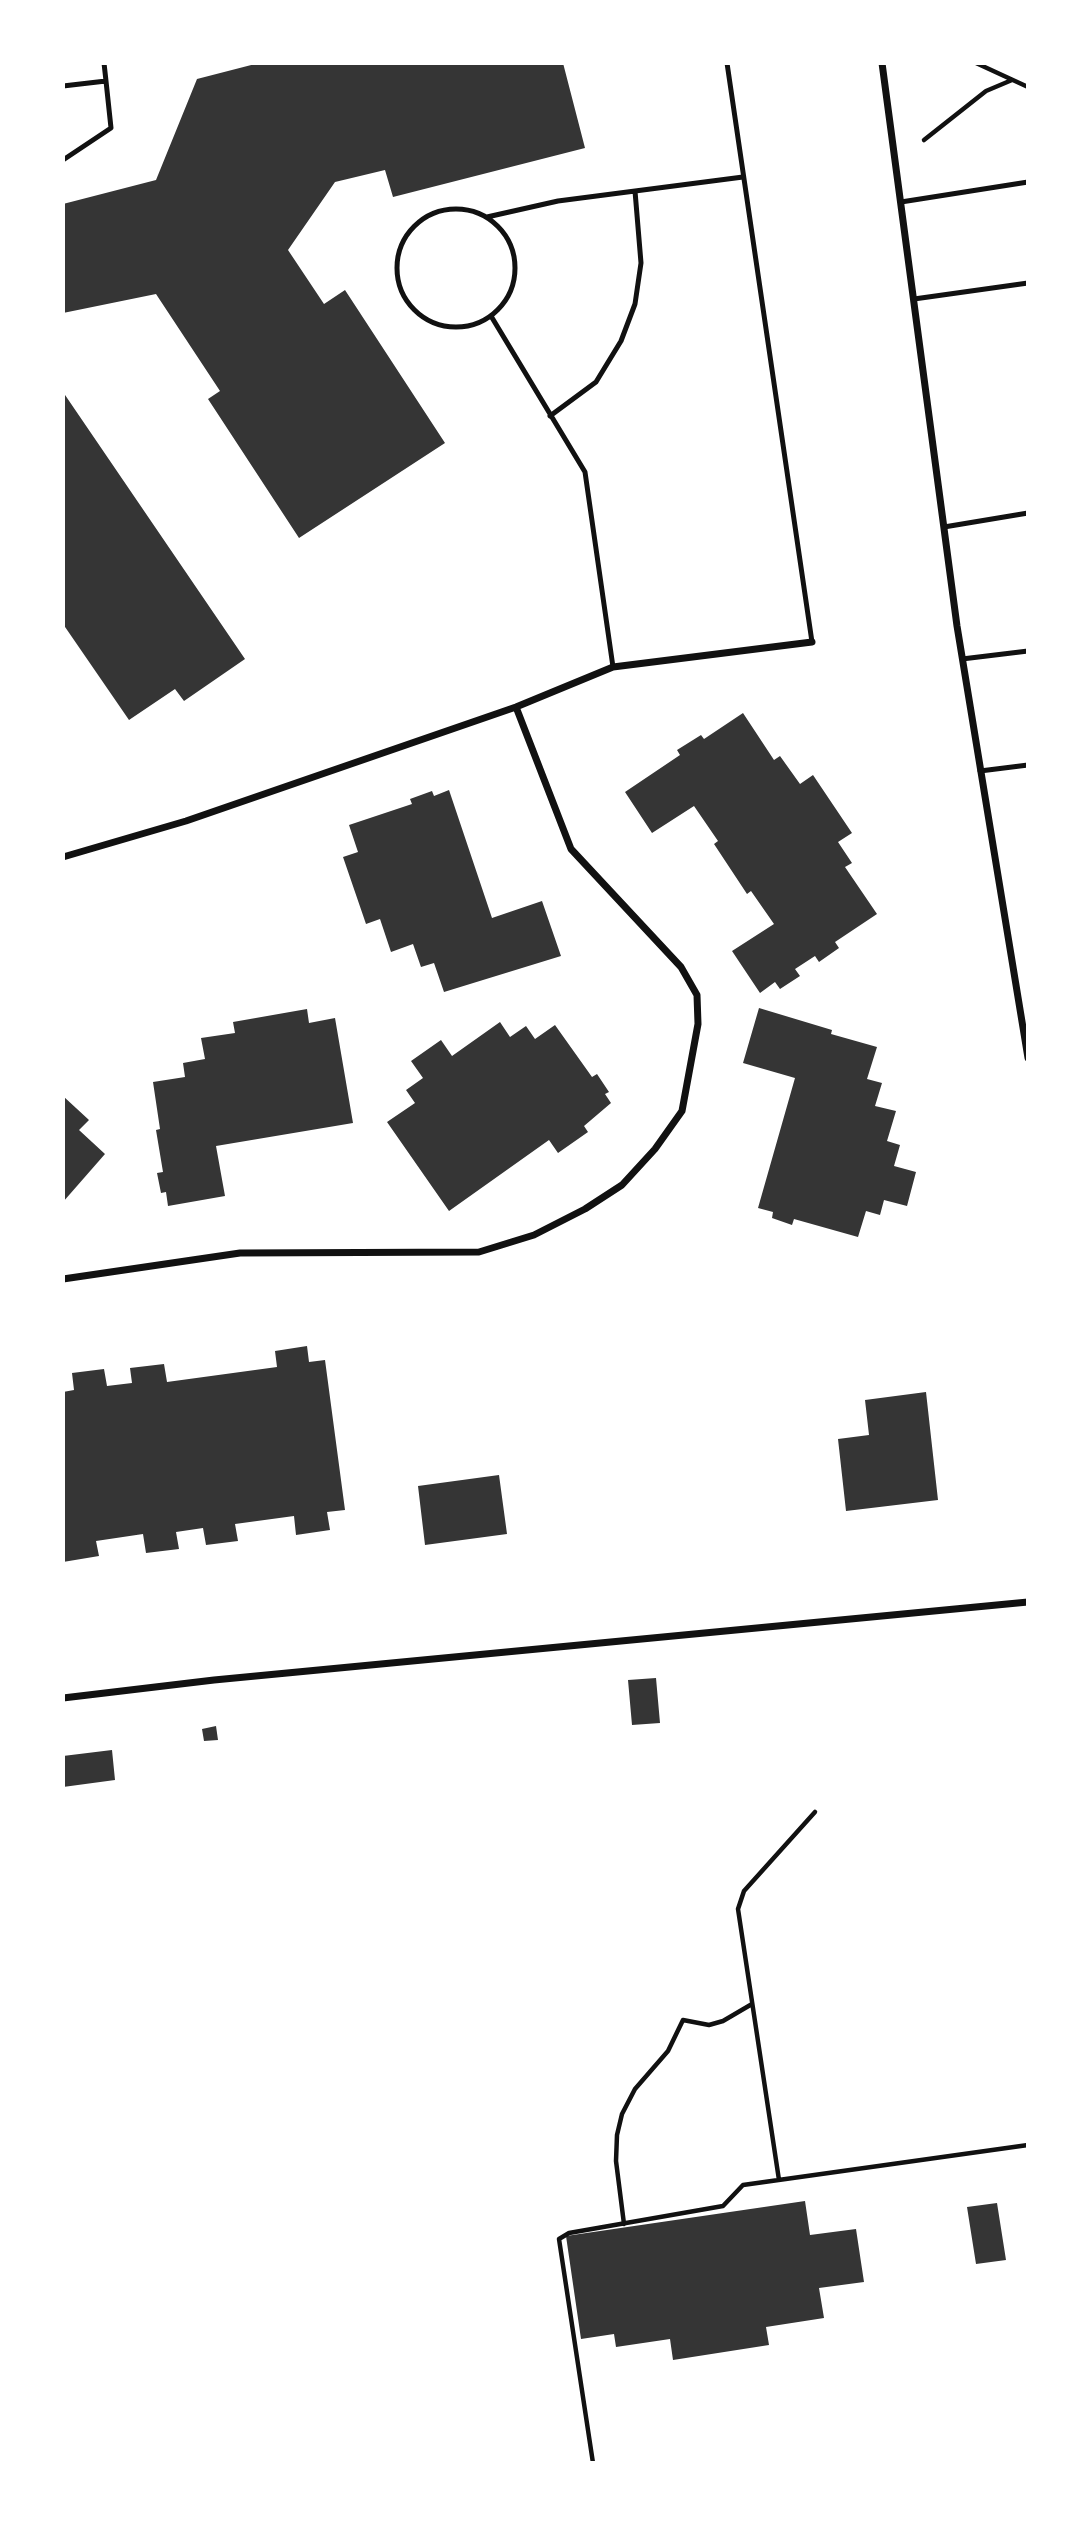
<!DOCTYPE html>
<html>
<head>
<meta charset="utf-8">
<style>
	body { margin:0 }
	#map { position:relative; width:1091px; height:2526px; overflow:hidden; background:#fff; font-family:"Noto Sans",sans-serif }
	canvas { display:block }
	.frame { position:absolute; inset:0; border:65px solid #fff; pointer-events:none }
</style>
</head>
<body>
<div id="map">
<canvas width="1091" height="2526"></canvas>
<div class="frame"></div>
</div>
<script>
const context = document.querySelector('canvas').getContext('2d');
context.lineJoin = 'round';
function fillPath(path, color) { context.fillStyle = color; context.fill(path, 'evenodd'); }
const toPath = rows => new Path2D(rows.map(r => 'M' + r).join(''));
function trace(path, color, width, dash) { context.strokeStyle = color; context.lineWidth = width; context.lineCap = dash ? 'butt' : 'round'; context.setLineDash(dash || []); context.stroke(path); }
fillPath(toPath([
	[259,63,563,63,585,148,393,197,385,170,335,182,288,250,324,304,345,290,445,443,299,538,208,399,220,391,156,294,63,313,63,204,156,180,197,79],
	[63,392,245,659,184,701,175,689,129,720,63,624],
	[743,713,774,760,780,756,800,784,813,775,852,833,838,842,852,863,845,867,877,914,835,942,839,948,819,962,815,956,795,969,800,976,780,989,775,982,760,993,732,951,774,924,751,891,747,894,714,844,718,841,694,806,652,833,625,792,680,755,677,750,701,735,704,739],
	[449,790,492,918,542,901,561,956,444,992,434,963,421,967,413,944,391,952,380,919,366,924,343,857,358,852,349,825,412,804,410,799,432,791,434,796],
	[759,1008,832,1030,831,1034,877,1047,867,1079,882,1083,875,1106,896,1111,887,1141,900,1145,894,1166,916,1172,907,1206,884,1200,880,1215,866,1211,858,1237,794,1219,792,1225,772,1218,773,1212,758,1208,795,1078,743,1063],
	[307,1009,309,1023,335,1018,353,1123,216,1146,225,1196,168,1206,166,1192,161,1193,157,1173,163,1172,156,1130,160,1129,153,1082,185,1077,183,1063,205,1059,201,1038,235,1033,233,1022],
	[500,1022,510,1037,526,1026,535,1039,555,1025,592,1077,597,1074,609,1092,605,1094,611,1103,584,1126,588,1132,558,1153,549,1140,449,1211,387,1122,415,1103,406,1090,423,1078,411,1061,441,1040,452,1056],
	[63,1096,89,1120,79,1130,105,1154,63,1202],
	[307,1346,309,1362,325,1360,345,1510,327,1512,330,1530,296,1535,294,1516,235,1524,238,1541,206,1545,203,1528,176,1532,179,1549,146,1553,143,1534,96,1541,99,1556,63,1562,63,1392,74,1390,72,1373,104,1369,107,1386,132,1383,130,1368,164,1364,167,1382,277,1367,275,1351],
	[926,1392,938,1500,846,1511,838,1439,869,1435,865,1400],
	[499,1475,507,1534,425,1545,418,1486],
	[656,1678,660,1723,632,1725,628,1680],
	[216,1726,218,1740,204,1741,202,1729],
	[112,1750,115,1780,63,1787,63,1756],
	[805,2201,810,2235,856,2229,864,2282,819,2288,824,2318,766,2327,769,2345,673,2360,670,2339,616,2347,614,2334,581,2339,566,2236],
	[997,2203,1006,2260,976,2264,967,2207]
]), '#353535');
trace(toPath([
	[976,63,1028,87],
	[924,140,986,91,1012,80],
	[779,2180,738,1909,744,1891,815,1812],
	[624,2224,616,2161,617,2135,622,2114,635,2089,668,2051,683,2020,709,2025,723,2021,752,2004],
	[593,2463,559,2239,569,2233,723,2206,743,2185,1028,2145]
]), '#111', 4.5);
trace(toPath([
	[727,63,812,642],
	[63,86,106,81,104,63],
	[63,160,111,128,106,81],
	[901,202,1028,182],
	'397 268a59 59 0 1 1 118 0a59 59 0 1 1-118 0Z',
	[487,217,558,201,743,177],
	[914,299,1028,283],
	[491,316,585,472,613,667],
	[550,416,596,382,621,341,635,304,641,263,635,191],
	[944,527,1028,513],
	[962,659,1028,651],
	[980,771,1028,765]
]), '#111', 5);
trace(toPath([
	[882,63,957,626,1028,1058],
	[63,857,186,821,516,707,613,667,812,642],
	[63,1279,240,1253,479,1252,534,1235,585,1209,622,1185,655,1149,682,1111,698,1024,697,995,681,967,571,849,516,707],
	[63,1698,214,1680,1028,1602]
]), '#111', 7);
</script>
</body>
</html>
